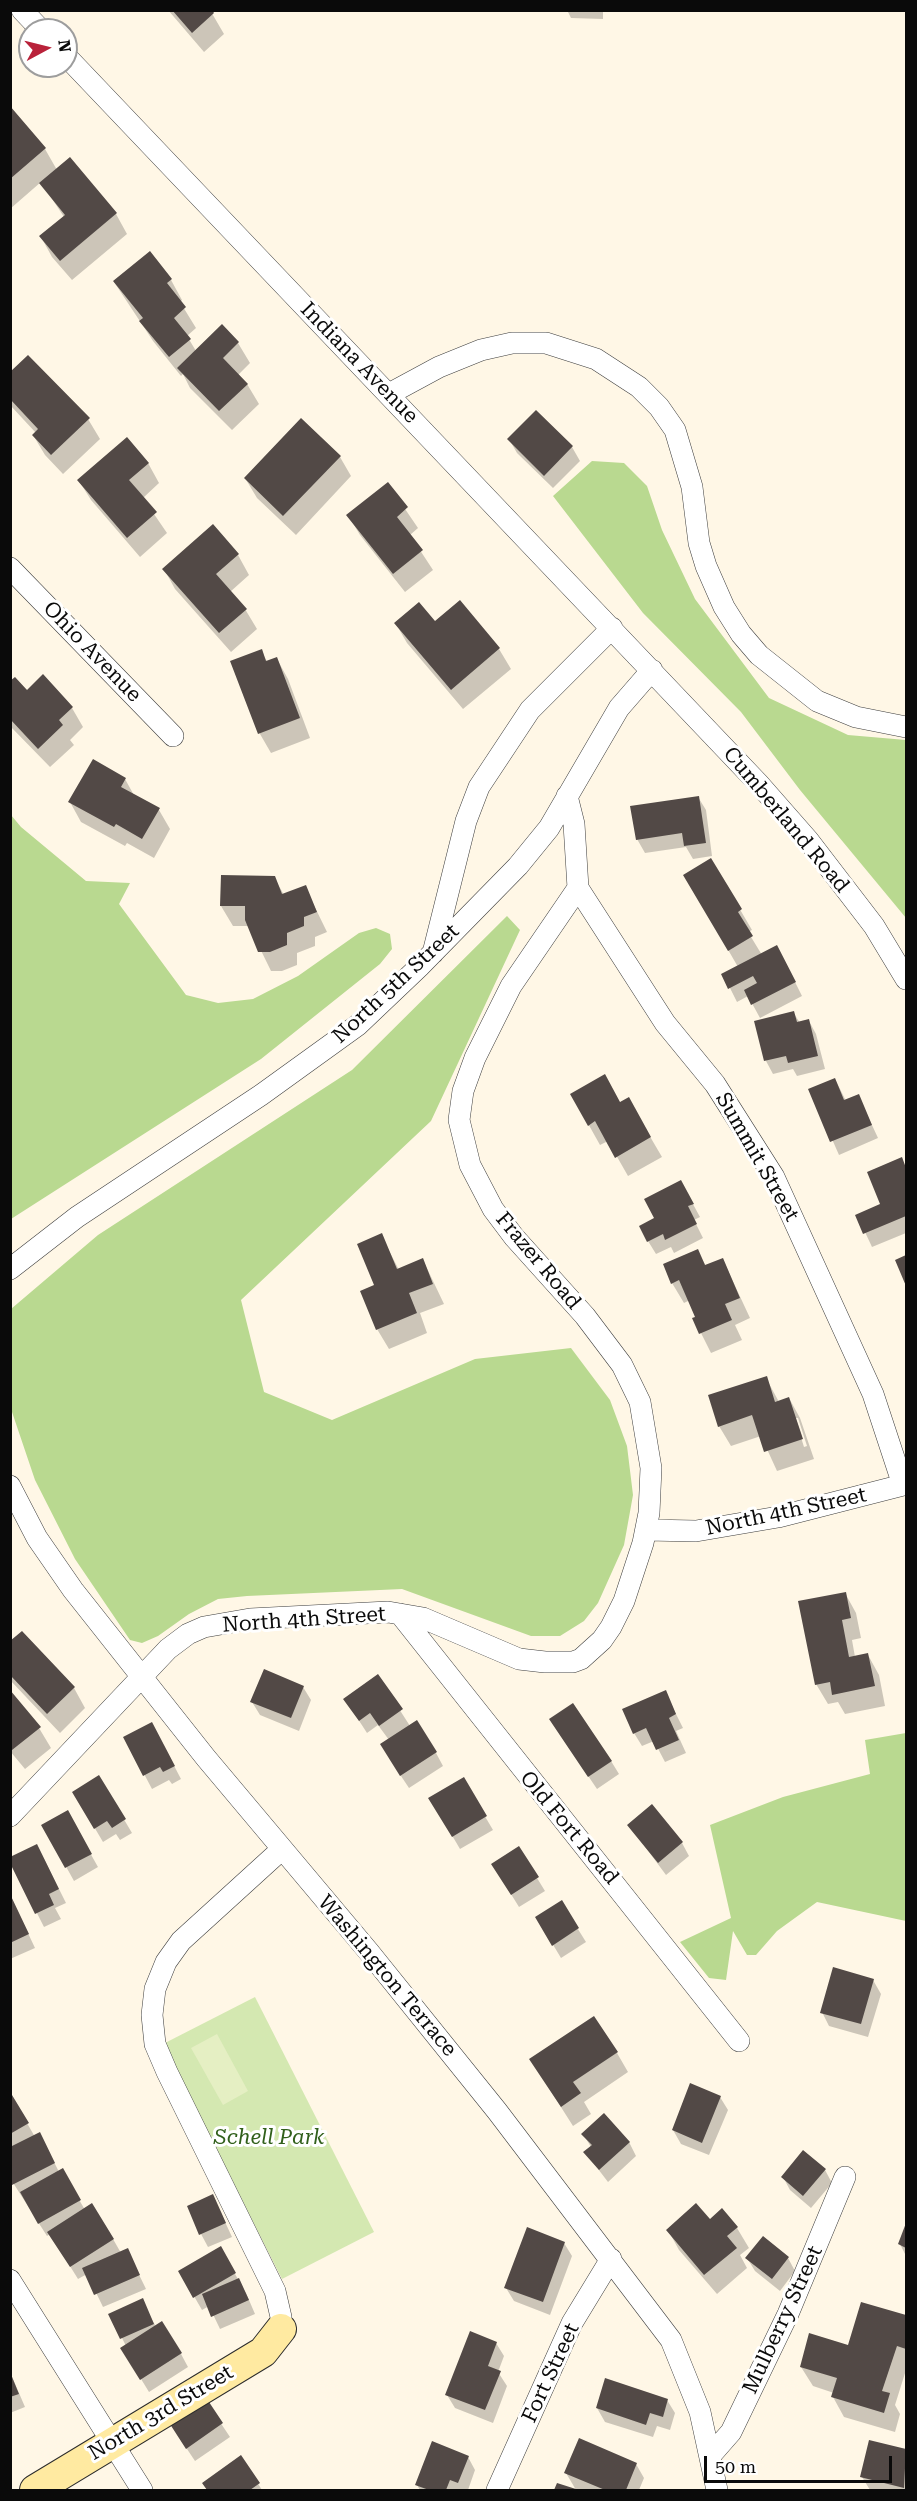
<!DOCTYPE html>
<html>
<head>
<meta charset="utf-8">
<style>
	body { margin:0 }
	#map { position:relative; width:917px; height:2501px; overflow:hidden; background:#fff7e6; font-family:"Roboto Serif",serif }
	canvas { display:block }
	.frame { position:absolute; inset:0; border:12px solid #0a0a0a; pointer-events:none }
	.north { position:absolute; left:18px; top:18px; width:60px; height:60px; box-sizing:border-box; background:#fff; border:2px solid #9d9d9d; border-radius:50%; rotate:83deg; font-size:16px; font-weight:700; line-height:24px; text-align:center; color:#0a0a0a }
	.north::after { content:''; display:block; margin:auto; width:21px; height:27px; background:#b9223a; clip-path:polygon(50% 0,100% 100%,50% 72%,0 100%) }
	.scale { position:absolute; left:704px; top:2456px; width:188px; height:27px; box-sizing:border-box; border:3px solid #0a0a0a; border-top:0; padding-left:8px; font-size:18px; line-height:21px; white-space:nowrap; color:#0a0a0a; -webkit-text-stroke:4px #fff; paint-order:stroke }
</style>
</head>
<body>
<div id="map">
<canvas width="917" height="2501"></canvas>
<div class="frame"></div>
<div class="north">N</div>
<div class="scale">50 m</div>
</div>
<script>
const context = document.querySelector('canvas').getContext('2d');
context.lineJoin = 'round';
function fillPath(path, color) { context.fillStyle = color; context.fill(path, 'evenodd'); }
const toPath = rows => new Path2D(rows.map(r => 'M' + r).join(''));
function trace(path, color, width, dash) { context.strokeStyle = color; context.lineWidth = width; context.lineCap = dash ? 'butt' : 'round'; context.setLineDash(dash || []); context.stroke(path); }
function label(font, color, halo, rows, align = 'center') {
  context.font = font + ' "Roboto Serif",serif'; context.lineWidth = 6; context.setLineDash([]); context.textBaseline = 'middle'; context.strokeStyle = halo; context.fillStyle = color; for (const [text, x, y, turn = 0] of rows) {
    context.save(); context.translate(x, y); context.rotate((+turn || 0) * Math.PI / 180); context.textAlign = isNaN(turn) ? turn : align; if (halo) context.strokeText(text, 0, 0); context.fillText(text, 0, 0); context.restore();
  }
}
fillPath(toPath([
	[255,1997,374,2232,282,2279,163,2044]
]), '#d4e8b1');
fillPath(toPath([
	[592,461,624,463,647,486,662,530,695,599,769,698,848,735,906,740,906,918,800,790,741,712,643,613,553,496],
	[11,815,21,827,86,881,130,883,119,904,186,995,218,1003,253,999,298,976,359,933,376,928,390,934,392,949,380,964,261,1059,11,1219],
	[507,916,520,930,431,1121,241,1300,264,1392,332,1420,475,1359,571,1348,610,1400,627,1446,633,1495,624,1545,598,1603,584,1621,560,1636,531,1636,402,1589,247,1596,218,1599,189,1614,158,1636,142,1643,130,1640,75,1559,35,1480,11,1409,11,1309,98,1235,352,1070],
	[906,1733,906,1921,817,1902,777,1931,756,1955,747,1955,733,1931,726,1980,709,1978,680,1942,731,1918,710,1825,783,1797,870,1774,865,1740]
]), '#b9d990');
fillPath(toPath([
	[217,2034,248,2091,223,2105,191,2048]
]), '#e5efc3');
fillPath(toPath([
	[168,10,210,10,224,34,204,52],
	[567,10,603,10,603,19,571,18],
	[10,109,45,149,57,170,116,214,127,234,72,280,52,257,41,237,64,217,41,182,10,209],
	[171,280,182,300,180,302,196,328,187,336,196,351,222,326,238,343,250,363,238,375,247,384,259,404,232,430,190,388,183,374,181,376,153,341,114,282],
	[10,374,88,419,100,439,63,474,45,455,33,435,36,433,10,405],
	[536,412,572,447,580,461,553,488,517,453,509,439],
	[340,457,351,476,296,535,257,498,245,478],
	[148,463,159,483,143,498,167,533,140,557,91,500,79,481],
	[388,484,418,528,410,535,433,570,405,592,360,535,348,515],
	[238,555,249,575,230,592,245,609,257,629,231,652,175,589,164,569],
	[460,602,499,649,511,669,463,709,407,643,396,624,435,624],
	[261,651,268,663,277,659,288,679,310,738,271,753,260,734,232,662],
	[10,683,72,708,83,727,70,740,74,745,50,767,10,726],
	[125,779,135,797,159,810,170,829,154,858,127,843,125,846,81,822,70,802],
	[698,797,706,810,712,856,693,859,686,847,645,853,637,839],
	[711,860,752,930,748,932,762,955,784,960,802,996,760,1018,748,996,737,1002,730,988,723,975,738,967,685,875],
	[274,877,284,895,305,887,327,932,315,937,315,946,297,953,297,965,282,971,271,971,249,926,233,926,221,906],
	[793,1012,800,1023,809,1021,816,1034,825,1069,797,1076,793,1069,773,1074,766,1061],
	[835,1079,846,1101,858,1095,878,1138,839,1155,810,1089],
	[572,1095,620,1104,628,1099,662,1157,628,1176,608,1141,600,1145],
	[901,1159,906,1168,906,1233,872,1247,857,1215,882,1205],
	[688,1195,700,1217,694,1220,703,1238,674,1253,671,1247,656,1254,648,1241],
	[381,1235,399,1270,423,1260,444,1304,420,1313,427,1333,389,1349,377,1329,376,1286],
	[697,1251,706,1266,723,1260,750,1318,735,1325,742,1340,711,1353,694,1319,697,1318,690,1300,684,1303,672,1283],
	[766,1378,779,1402,789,1398,800,1418,814,1459,777,1471,761,1436,731,1446,719,1426],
	[795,1418,798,1418,807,1446,804,1447],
	[845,1593,856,1613,861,1638,852,1640,855,1657,868,1655,879,1675,885,1706,845,1714,838,1702,828,1704,816,1684],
	[22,1633,74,1688,85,1708,60,1733,10,1680,10,1643],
	[378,1676,410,1726,436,1753,443,1766,409,1788,389,1758,389,1740,378,1725,367,1733,345,1699],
	[303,1687,311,1700,299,1731,260,1715,252,1702],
	[10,1692,39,1728,51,1748,25,1769,10,1751],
	[665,1692,683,1728,676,1731,686,1753,665,1762,654,1741,642,1746,634,1733],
	[559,1733,611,1761,619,1774,597,1789],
	[159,1737,181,1779,172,1784,169,1780,152,1789,125,1738],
	[99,1777,132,1833,120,1840,116,1834,103,1842,74,1793],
	[463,1779,493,1830,460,1849,430,1798],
	[67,1812,98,1867,74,1881,43,1825],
	[629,1825,682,1843,689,1856,666,1875],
	[44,1859,66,1903,55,1908,61,1919,44,1927,10,1860],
	[501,1878,537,1878,545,1891,519,1907],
	[10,1895,35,1948,10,1959],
	[561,1902,586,1942,561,1958,537,1918],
	[873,1980,881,1994,868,2037,829,2026,822,2012],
	[617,2053,628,2072,584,2102,591,2114,573,2126,531,2060],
	[12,2097,35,2137,47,2148,59,2172,62,2170,85,2210,113,2239,121,2253,127,2250,146,2289,103,2307,87,2274,78,2279,50,2234,47,2236,10,2178],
	[720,2097,728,2110,709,2155,681,2144,673,2130],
	[583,2134,629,2142,636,2156,608,2182,585,2152,591,2147],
	[825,2170,832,2183,811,2208,790,2190,783,2177],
	[213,2196,232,2237,208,2247,201,2234],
	[710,2221,737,2228,749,2248,740,2255,747,2268,717,2294,679,2250,668,2230],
	[906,2227,906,2256,900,2244],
	[564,2243,572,2256,550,2315,514,2301,506,2288],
	[220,2248,246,2293,255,2314,220,2329,209,2306,202,2310,180,2272],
	[747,2258,788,2258,795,2271,780,2291,755,2271],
	[142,2300,156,2327,181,2354,188,2367,149,2392,130,2361,126,2346,110,2314],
	[862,2304,906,2317,906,2370,895,2405,900,2414,895,2432,844,2417,833,2397,834,2393,813,2386,801,2367,849,2347],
	[496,2343,504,2356,498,2372,507,2386,493,2423,455,2408,447,2395],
	[10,2372,25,2407,10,2413],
	[204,2398,230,2437,195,2461,177,2434],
	[667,2400,675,2413,670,2430,657,2426,653,2437,605,2422,597,2408],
	[870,2442,906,2450,906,2490,870,2490,862,2477],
	[241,2457,262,2490,208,2490,204,2483],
	[468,2457,475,2470,468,2490,420,2490,417,2485],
	[636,2464,644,2478,639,2490,556,2490,558,2485,576,2490,566,2473]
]), '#0003');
fillPath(toPath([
	[172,10,212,10,214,13,192,33],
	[10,106,46,148,10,179],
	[70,157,117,213,60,261,39,236,65,215,39,183],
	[150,251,172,279,167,283,186,307,174,318,191,339,169,357,139,321,143,318,113,281],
	[222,324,239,342,223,358,248,384,219,411,177,368],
	[28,355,90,418,51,455,32,435,38,429,10,399,10,372],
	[536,410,573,446,544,476,507,439],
	[301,418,341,456,283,516,244,478],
	[127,437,149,463,129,480,157,512,127,538,77,480],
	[388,482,408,507,397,517,423,550,393,574,346,515],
	[213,524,239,554,216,574,247,609,219,633,162,569],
	[460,600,500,648,451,690,394,623,419,602,435,621],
	[262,649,266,661,277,657,300,718,258,734,230,661],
	[43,674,73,707,59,720,63,725,38,749,10,719,10,681,15,677,27,690],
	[93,759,126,778,121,787,160,808,142,839,116,824,114,827,68,802],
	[699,796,706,843,684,846,682,833,636,840,630,806],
	[711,858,742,909,738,912,753,936,728,951,683,875],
	[221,875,275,876,282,894,306,885,317,912,304,917,304,926,287,933,287,945,270,952,258,952,245,920,245,906,220,906],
	[777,945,796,982,751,1005,744,990,757,983,753,976,728,989,721,974],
	[794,1011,797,1022,809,1019,818,1056,788,1063,786,1056,764,1061,754,1021],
	[605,1074,620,1102,629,1097,651,1137,615,1158,595,1121,588,1126,570,1094],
	[835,1078,844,1100,859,1094,872,1125,830,1142,808,1089],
	[902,1157,906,1168,906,1216,863,1234,855,1215,880,1204,867,1172],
	[681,1180,694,1204,688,1206,697,1224,665,1240,663,1234,647,1242,639,1226,654,1218,644,1199],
	[382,1233,397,1269,423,1258,433,1284,409,1293,417,1313,376,1330,360,1291,374,1285,357,1244],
	[698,1249,705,1265,723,1258,740,1298,725,1304,732,1320,699,1334,692,1318,695,1317,679,1280,671,1284,663,1264],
	[906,1255,906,1286,895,1260],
	[767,1376,775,1402,789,1397,803,1439,764,1452,752,1415,718,1427,708,1395],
	[846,1592,851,1618,842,1620,849,1657,868,1653,875,1686,832,1695,830,1682,815,1685,798,1601],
	[22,1631,75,1687,47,1714,10,1675,10,1641],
	[264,1669,304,1686,291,1718,250,1702],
	[378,1674,403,1709,379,1726,370,1713,359,1721,343,1699],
	[10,1690,41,1727,12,1750,10,1748],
	[666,1690,676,1714,669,1718,679,1740,656,1750,646,1728,633,1734,622,1709],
	[573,1703,612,1761,588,1777,549,1719],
	[417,1720,437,1752,400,1776,380,1744],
	[152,1722,175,1766,163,1772,160,1767,143,1776,123,1737],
	[99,1775,126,1819,112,1828,107,1821,94,1829,72,1792],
	[464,1777,487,1816,452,1837,428,1798],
	[652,1804,683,1842,658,1863,627,1825],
	[68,1810,92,1854,65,1868,41,1825],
	[37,1844,59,1889,49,1894,54,1905,35,1914,10,1863,10,1857],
	[519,1846,539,1877,511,1895,491,1864],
	[10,1894,29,1934,10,1943],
	[562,1900,579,1928,552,1946,535,1917],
	[833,1967,874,1979,861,2024,820,2013],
	[594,2016,618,2052,573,2082,581,2093,561,2107,529,2059],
	[690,2083,721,2096,702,2143,672,2130],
	[12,2095,29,2123,10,2134,10,2096],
	[604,2113,630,2142,599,2170,583,2152,592,2145,581,2134],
	[40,2132,55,2163,12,2185,10,2147],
	[803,2150,826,2169,803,2196,781,2177],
	[63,2168,81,2200,38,2224,20,2192],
	[213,2194,226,2223,199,2235,187,2206],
	[92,2203,114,2239,70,2267,47,2232],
	[696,2203,710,2219,722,2208,738,2227,727,2236,737,2248,704,2275,666,2230],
	[906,2223,906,2248,898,2244],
	[527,2227,565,2242,543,2302,504,2288],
	[763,2236,789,2257,772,2279,745,2258],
	[221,2246,236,2273,193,2298,178,2271],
	[128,2248,140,2275,94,2295,82,2268],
	[239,2278,249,2300,211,2317,202,2294],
	[143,2298,154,2324,120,2339,108,2314],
	[861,2302,906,2315,906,2349,897,2346,882,2391,890,2393,884,2413,831,2397,837,2378,800,2367,809,2333,848,2345],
	[162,2321,182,2353,140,2380,120,2348],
	[470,2331,497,2342,488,2366,501,2371,485,2410,445,2395],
	[10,2372,19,2394,10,2397],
	[605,2378,668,2399,663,2417,650,2413,646,2425,596,2408],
	[205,2396,223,2423,186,2449,168,2421],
	[579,2438,637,2463,626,2490,605,2490,564,2473],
	[869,2440,906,2449,904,2488,860,2477],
	[432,2441,469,2456,458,2483,450,2480,446,2490,429,2490,415,2485],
	[241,2455,260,2483,250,2490,207,2490,202,2483],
	[557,2483,579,2490,554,2490]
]), '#524946');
const street = toPath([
	[22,10,41,30],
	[66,56,758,783,808,840,874,926,906,979],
	[389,394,439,367,481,350,512,343,546,343,596,359,639,387,659,407,675,430,692,487,699,543,706,566,724,607,741,634,759,655,817,701,856,717,906,727],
	[10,568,173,736],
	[578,888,665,1023,715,1084,774,1177,873,1394,903,1485,778,1517,696,1531,646,1530],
	[433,953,466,821,479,787,530,710,612,628],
	[10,1269,77,1217,261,1095,358,1025,419,967,518,866,549,828,619,708,652,670],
	[10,1486,37,1538,73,1590,206,1758,369,1952,497,2111,671,2340,700,2412,717,2490],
	[400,1614,739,2041],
	[10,1816,168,1649,188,1634,204,1627,250,1619,388,1612,423,1618,519,1659,545,1662,573,1662,581,1659,602,1640,611,1627,624,1601,643,1543,649,1513,651,1468,640,1402,622,1365,585,1316,514,1237,493,1209,470,1165,459,1120,463,1091,475,1058,511,986,578,888,574,824,567,796],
	[10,2280,142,2490],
	[281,2329,281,2317,275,2291,167,2072,155,2044,152,2015,155,1989,166,1962,181,1941,281,1850],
	[710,2456,731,2432,788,2314,845,2177],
	[497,2490,572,2323,611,2259]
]);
const secondary = toPath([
	[35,2490,263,2352,281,2329]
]);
trace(street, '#3d3d3d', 22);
trace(secondary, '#2c2c2c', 32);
trace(street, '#fff', 21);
trace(secondary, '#ffeaa1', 30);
label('21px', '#0a0a0a', '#fff', [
	["Indiana Avenue",359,363,46],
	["Ohio Avenue",92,652,46],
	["Cumberland Road",786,820,50],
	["North 5th Street",396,984,-43],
	["Summit Street",757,1157,60],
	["Frazer Road",538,1261,50],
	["North 4th Street",786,1512,-12],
	["North 4th Street",304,1620,-4],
	["Old Fort Road",569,1828,50],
	["Washington Terrace",387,1976,50],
	["Mulberry Street",783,2320,-65],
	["Fort Street",551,2373,-65],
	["North 3rd Street",161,2413,-31]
]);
label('italic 21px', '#31601b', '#fff', [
	["Schell Park",269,2138]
]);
</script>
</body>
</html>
